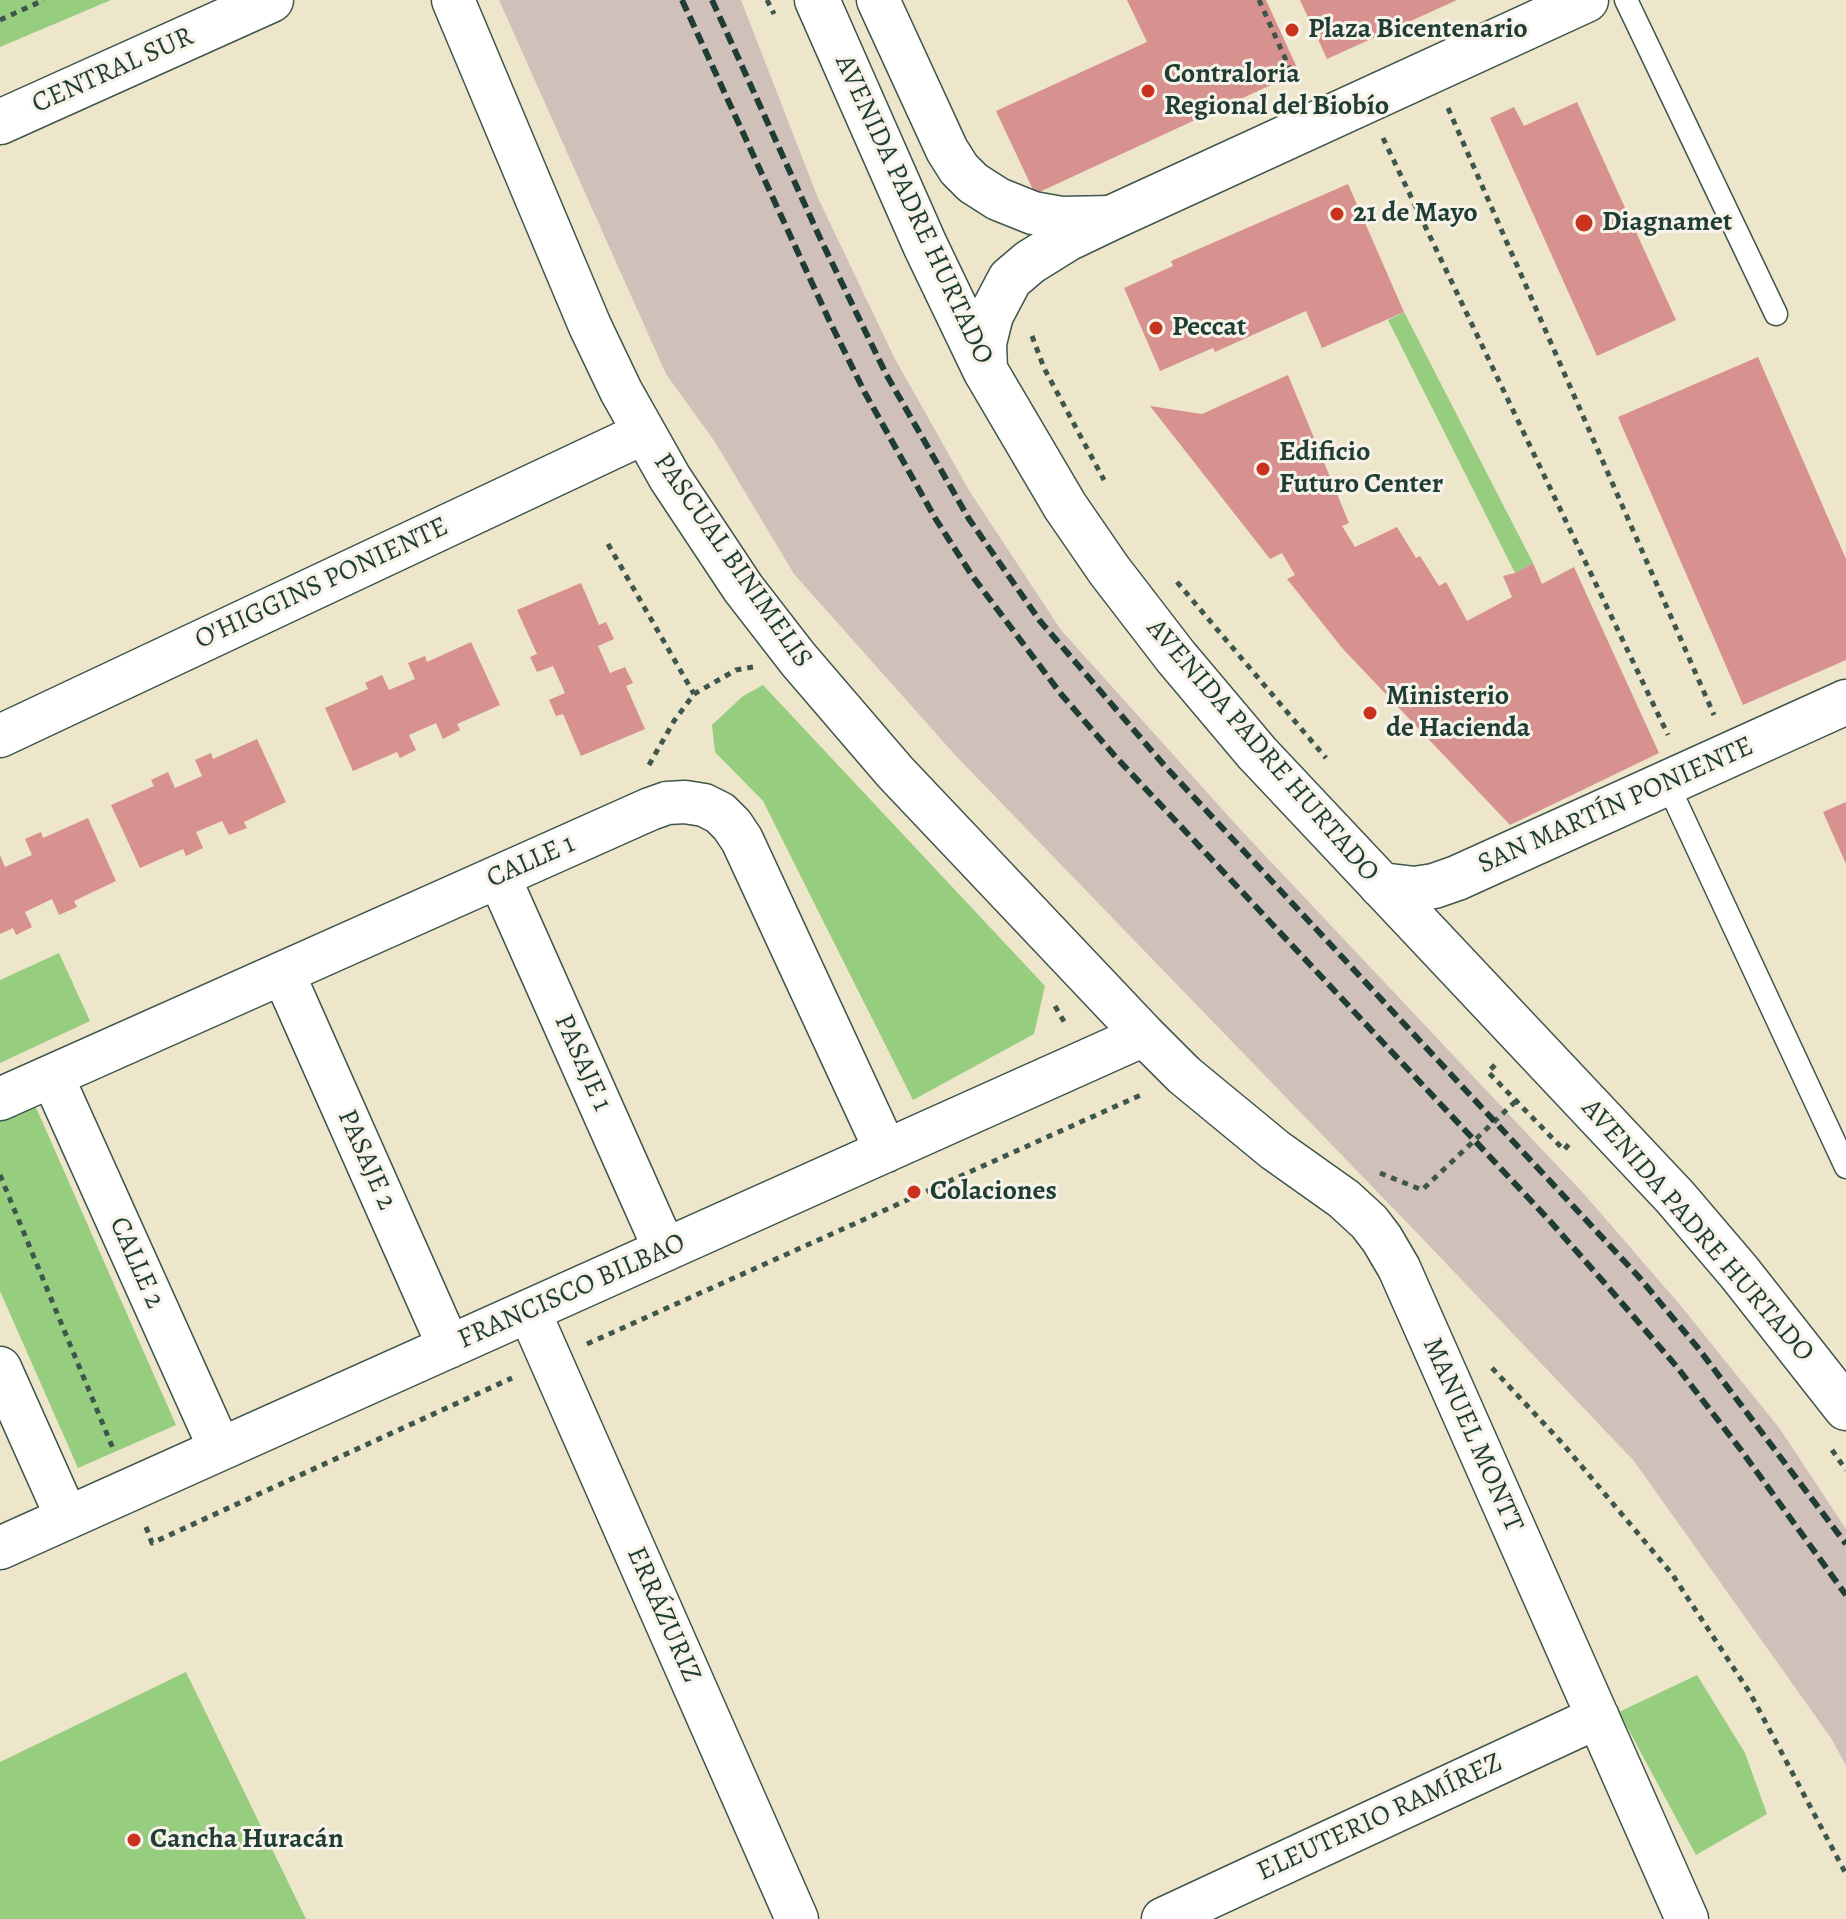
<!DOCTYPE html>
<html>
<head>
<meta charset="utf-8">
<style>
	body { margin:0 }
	canvas { display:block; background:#eee6cb }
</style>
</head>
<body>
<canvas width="1846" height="1919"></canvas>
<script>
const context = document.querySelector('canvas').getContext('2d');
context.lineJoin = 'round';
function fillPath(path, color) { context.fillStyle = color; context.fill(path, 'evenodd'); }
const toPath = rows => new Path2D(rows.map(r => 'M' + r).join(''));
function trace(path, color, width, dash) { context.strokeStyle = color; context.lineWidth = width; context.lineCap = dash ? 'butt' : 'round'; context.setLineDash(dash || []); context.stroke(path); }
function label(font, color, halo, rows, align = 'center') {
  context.font = font + ' Alegreya,serif'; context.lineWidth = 6; context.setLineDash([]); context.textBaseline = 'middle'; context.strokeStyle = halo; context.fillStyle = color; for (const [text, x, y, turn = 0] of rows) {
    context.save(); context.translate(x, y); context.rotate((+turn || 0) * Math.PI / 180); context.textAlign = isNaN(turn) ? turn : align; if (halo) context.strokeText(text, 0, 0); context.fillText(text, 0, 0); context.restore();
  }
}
fillPath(toPath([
	[499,0,741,0,818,198,895,359,970,492,1061,630,1240,829,1584,1194,1681,1306,1780,1429,1846,1529,1846,1766,1831,1738,1634,1461,1420,1236,956,756,794,574,715,442,666,374]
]), '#cfc0ba');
fillPath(toPath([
	[0,0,111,0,0,47],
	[1404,312,1533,563,1515,573,1388,320],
	[763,685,1045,986,1034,1034,913,1100,763,801,715,752,712,725,743,696],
	[59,953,90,1021,0,1063,0,980],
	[34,1103,176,1425,78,1468,0,1291,0,1118],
	[186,1672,306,1919,0,1919,0,1762],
	[1697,1675,1745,1753,1767,1814,1696,1855,1619,1712]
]), '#97cd7f');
fillPath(toPath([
	[1127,0,1266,0,1299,72,1035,194,996,111,1147,42],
	[1300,0,1457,0,1327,59],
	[1577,102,1676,320,1597,356,1490,118,1514,107,1524,126],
	[1348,184,1404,312,1322,348,1306,311,1215,352,1213,348,1160,371,1124,288,1173,266,1171,261],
	[1758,357,1846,559,1846,660,1743,705,1618,417],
	[1288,375,1349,523,1342,526,1355,547,1397,527,1416,558,1420,556,1439,586,1446,582,1467,621,1512,597,1503,576,1515,573,1533,563,1542,584,1574,567,1659,753,1510,825,1343,649,1287,579,1295,575,1282,553,1270,559,1150,406,1202,414],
	[581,583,599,625,606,622,614,639,598,646,610,673,625,667,633,683,626,686,645,729,581,756,563,714,556,716,549,700,565,693,553,666,537,672,530,657,537,654,517,610],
	[471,642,500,705,457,724,460,730,443,739,436,723,409,735,416,750,400,758,397,752,353,771,325,708,368,689,365,683,382,675,389,690,415,679,408,663,425,656,427,662],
	[257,739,286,802,244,822,247,828,229,835,222,821,196,832,203,848,186,856,183,849,140,868,111,805,154,786,151,780,168,772,175,788,202,776,195,760,211,753,213,759],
	[1846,802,1846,864,1823,812],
	[88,818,116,881,74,901,77,907,59,915,52,899,25,912,32,927,16,935,13,928,0,934,0,855,5,867,32,855,25,839,41,832,43,838]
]), '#d7918e');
const service = toPath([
	[1626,0,1776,314],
	[1667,783,1846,1167]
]);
const minor = toPath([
	[453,0,590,326,621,391,670,478,743,588,798,659,895,772,1144,1035,1184,1075,1275,1150,1344,1199,1369,1222,1382,1239,1399,1268,1687,1919],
	[878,0,947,150,959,169,973,183,998,199,1033,213,1061,218,1113,217],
	[0,736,644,433],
	[499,877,665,1250],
	[283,973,449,1347],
	[52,1076,220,1449],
	[0,1099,650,809,667,803,685,802,704,805,720,813,732,825,742,840,886,1151],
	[529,1311,797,1919],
	[0,1368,67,1518],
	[0,1548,1144,1035],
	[1163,1919,1598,1717]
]);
const tertiary = toPath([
	[0,122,271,0]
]);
const secondary = toPath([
	[1381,885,1415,889,1434,886,1457,878,1846,702]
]);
const primary = toPath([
	[817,0,925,245,985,370,1065,506,1109,570,1176,657,1257,753,1675,1197,1739,1272,1846,1408],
	[985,370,984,343,991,315,1010,279,1030,262,1067,239,1113,217,1586,0]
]);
trace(service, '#3e564b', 25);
trace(minor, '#3e564b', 45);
trace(tertiary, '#3e564b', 47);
trace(secondary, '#3e564b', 47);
trace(primary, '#3e564b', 47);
trace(toPath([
	[767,0,774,14],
	[1259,0,1298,87],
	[0,20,44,0],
	[1448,108,1714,715],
	[1383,138,1668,735],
	[1032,336,1044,368,1104,480],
	[608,544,694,694],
	[1177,582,1326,758],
	[649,765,674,721,694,694,736,670,753,667],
	[1055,1006,1066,1025],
	[1495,1065,1488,1072,1564,1150,1569,1144],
	[1380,1173,1422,1190,1516,1101],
	[0,1175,114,1451],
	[587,1344,1143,1094],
	[1492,1368,1563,1444,1672,1574,1750,1693,1846,1874],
	[1832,1450,1846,1470],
	[146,1527,152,1543,512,1378]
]), '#3e564b', 5, [6, 6]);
trace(service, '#fff', 22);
trace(minor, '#fff', 42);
trace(tertiary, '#fff', 44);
trace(secondary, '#fff', 44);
trace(primary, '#fff', 44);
trace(toPath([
	[682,0,829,320,865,393,935,518,973,577,1061,694,1114,755,1549,1220,1615,1295,1677,1367,1741,1450,1846,1595],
	[712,0,820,238,886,374,969,519,1040,621,1164,765,1638,1276,1698,1348,1846,1544]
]), '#1f3d34', 6, [12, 6]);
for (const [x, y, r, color] of [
	[1292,30,8,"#c8321e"],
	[1148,91,8,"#c8321e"],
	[1337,214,8,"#c8321e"],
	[1584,223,10,"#c8321e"],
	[1156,328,8,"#c8321e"],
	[1263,469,8,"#c8321e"],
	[1370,713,8,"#c8321e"],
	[914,1192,8,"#c8321e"],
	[134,1840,8,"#c8321e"]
]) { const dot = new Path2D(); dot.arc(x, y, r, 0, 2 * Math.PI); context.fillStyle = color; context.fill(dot); trace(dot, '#f7f3e8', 3); }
label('bold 28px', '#1f3d34', '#f7f3e8', [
	["Plaza Bicentenario",1308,30],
	["Contraloria",1164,75],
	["Regional del Biobío",1164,107],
	["21 de Mayo",1353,214],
	["Diagnamet",1602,223],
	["Peccat",1172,328],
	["Edificio",1279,453],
	["Futuro Center",1279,485],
	["Ministerio",1386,697],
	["de Hacienda",1386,729],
	["Colaciones",930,1192],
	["Cancha Huracán",150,1840]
], 'left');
label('28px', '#1f3d34', '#f7f3e8', [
	["CENTRAL SUR",113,71,-24],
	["AVENIDA PADRE HURTADO",913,210,65],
	["PASCUAL BINIMELIS",732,561,55],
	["O'HIGGINS PONIENTE",322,584,-25],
	["AVENIDA PADRE HURTADO",1262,751,49],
	["SAN MARTÍN PONIENTE",1616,806,-24],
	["CALLE 1",531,862,-24],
	["PASAJE 1",582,1063,66],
	["PASAJE 2",366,1160,66],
	["AVENIDA PADRE HURTADO",1697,1231,49],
	["CALLE 2",136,1263,66],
	["FRANCISCO BILBAO",572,1292,-24],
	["MANUEL MONTT",1472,1435,66],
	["ERRÁZURIZ",663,1615,66],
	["ELEUTERIO RAMÍREZ",1380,1818,-25]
]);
</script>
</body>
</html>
